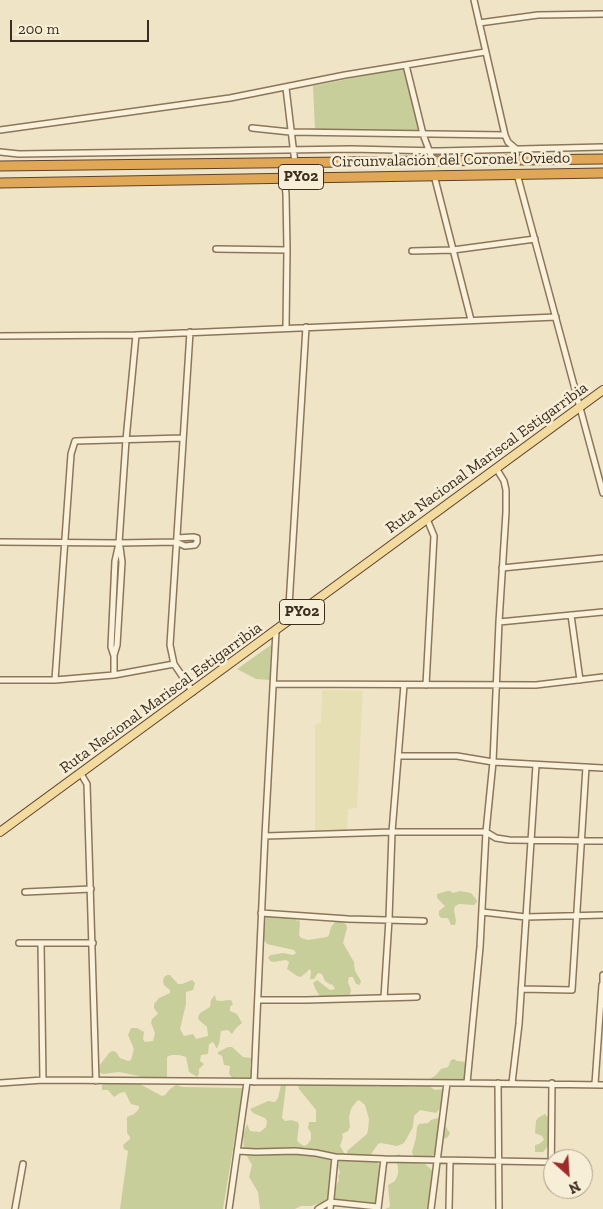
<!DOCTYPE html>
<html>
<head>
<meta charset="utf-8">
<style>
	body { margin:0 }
	#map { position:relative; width:603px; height:1209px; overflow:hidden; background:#f0e4c7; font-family:"Zilla Slab",serif }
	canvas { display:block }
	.north { position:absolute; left:543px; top:1149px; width:50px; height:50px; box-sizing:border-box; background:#f7eed7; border:1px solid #aca18d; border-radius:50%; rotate:154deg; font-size:14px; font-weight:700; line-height:20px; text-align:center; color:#3c2e1f }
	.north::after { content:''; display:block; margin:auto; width:18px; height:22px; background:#9d2b2a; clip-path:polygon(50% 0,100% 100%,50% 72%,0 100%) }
	.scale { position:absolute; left:10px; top:20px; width:139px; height:22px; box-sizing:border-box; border:2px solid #3c2e1f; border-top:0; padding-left:6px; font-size:15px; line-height:18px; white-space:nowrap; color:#3c2e1f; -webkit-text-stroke:4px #f7eed7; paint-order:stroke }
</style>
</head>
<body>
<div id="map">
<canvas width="603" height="1209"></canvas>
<div class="north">N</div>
<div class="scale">200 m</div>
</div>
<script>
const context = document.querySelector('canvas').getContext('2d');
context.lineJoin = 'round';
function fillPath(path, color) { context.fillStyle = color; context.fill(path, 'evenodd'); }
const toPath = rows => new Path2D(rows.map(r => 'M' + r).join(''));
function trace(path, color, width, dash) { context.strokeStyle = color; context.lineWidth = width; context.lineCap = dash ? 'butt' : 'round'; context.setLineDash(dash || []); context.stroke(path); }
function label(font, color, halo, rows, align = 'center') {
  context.font = font + ' "Zilla Slab",serif'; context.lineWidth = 5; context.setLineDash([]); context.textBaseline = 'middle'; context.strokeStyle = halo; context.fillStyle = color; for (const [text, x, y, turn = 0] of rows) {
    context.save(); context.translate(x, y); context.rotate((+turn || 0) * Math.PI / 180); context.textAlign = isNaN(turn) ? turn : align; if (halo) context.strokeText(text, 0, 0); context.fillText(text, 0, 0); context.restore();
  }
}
fillPath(toPath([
	[322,690,363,691,357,808,348,809,347,830,315,830,315,724,321,723]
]), '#e6dfb4');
fillPath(toPath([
	[403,68,420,132,315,130,313,86],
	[271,645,270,680,256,679,237,669],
	[460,891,471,893,476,899,477,902,474,905,459,904,455,906,454,910,456,921,455,925,451,925,448,918,441,918,439,915,439,911,445,906,437,898,437,894,447,891,450,891,453,893],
	[279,911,295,914,296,921,299,920,300,923,299,935,301,938,308,940,327,937,329,935,331,927,335,922,339,921,346,924,347,928,343,943,354,962,355,971,361,981,360,985,356,984,353,977,349,977,348,982,351,990,349,998,322,1000,316,990,313,983,317,980,330,990,335,989,332,984,331,985,325,981,322,974,318,973,314,979,310,979,311,972,310,969,301,977,297,976,287,969,289,962,286,960,274,962,270,961,268,957,271,955,283,953,293,955,296,953,294,950,267,944,264,940,263,937,266,917,269,914],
	[167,975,170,975,178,984,182,984,192,980,195,983,193,990,186,992,186,1004,180,1029,184,1036,193,1034,196,1039,208,1036,207,1027,199,1020,198,1017,200,1013,210,1007,211,1000,215,995,216,1000,219,1001,231,1000,233,1004,230,1007,230,1011,237,1014,242,1023,236,1028,232,1034,228,1030,221,1031,219,1044,217,1048,216,1048,215,1045,213,1042,209,1044,208,1054,201,1055,200,1061,204,1064,199,1069,199,1074,197,1077,189,1072,186,1057,179,1055,171,1055,167,1057,167,1077,164,1079,161,1079,155,1084,147,1082,139,1076,119,1072,103,1074,99,1072,100,1065,109,1053,112,1051,116,1052,120,1058,128,1061,131,1060,134,1049,128,1035,131,1028,137,1028,144,1032,143,1039,145,1042,153,1041,155,1033,151,1023,152,1019,158,1014,154,1008,154,1004,159,998,170,993,170,990,164,985,163,981,164,977],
	[228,1047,232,1047,243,1057,251,1058,251,1062,250,1066,252,1077,244,1079,238,1077,234,1080,229,1074,230,1066,224,1065,222,1056,218,1054,218,1052],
	[454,1059,457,1061,468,1062,471,1064,470,1079,464,1082,430,1083,430,1079,436,1075,441,1069,448,1067,451,1060],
	[108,1081,136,1082,162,1096,165,1095,170,1089,176,1085,183,1087,243,1088,223,1209,120,1209,128,1151,124,1149,123,1145,130,1139,130,1137,127,1133,127,1117,134,1114,139,1109,139,1106,131,1104,125,1092,120,1093,114,1097,108,1090,102,1090,102,1085],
	[304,1081,354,1082,361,1085,367,1083,375,1084,377,1087,384,1084,414,1087,421,1085,429,1086,435,1090,443,1089,446,1092,441,1107,436,1113,420,1110,414,1116,413,1127,404,1143,397,1146,381,1143,378,1144,369,1157,351,1157,348,1155,347,1151,367,1134,368,1130,369,1119,365,1105,359,1100,356,1102,351,1109,349,1117,350,1127,348,1131,342,1134,343,1137,340,1146,345,1154,343,1157,337,1160,327,1201,311,1206,301,1206,295,1209,260,1209,258,1192,249,1177,252,1165,244,1151,243,1135,247,1124,250,1131,260,1132,266,1127,267,1121,265,1118,253,1113,250,1109,268,1101,275,1102,278,1098,281,1085,284,1083,286,1086,282,1118,285,1121,291,1120,298,1122,299,1126,297,1140,299,1143,304,1146,308,1144,311,1139,311,1133,308,1128,309,1122,316,1122,316,1110,299,1089,298,1085],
	[545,1114,554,1125,548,1135,550,1142,548,1146,543,1152,535,1152,535,1145,539,1144,544,1140,542,1136,535,1133,536,1121,538,1118],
	[438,1118,441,1127,446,1127,450,1133,448,1137,438,1142,435,1145,435,1153,432,1156,428,1157,416,1157,413,1155,412,1152,416,1138,417,1127,419,1124,428,1123,431,1120],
	[399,1154,402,1156,406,1162,425,1164,434,1172,428,1209,385,1209,390,1207,388,1185,395,1181,398,1174,398,1166,395,1160,395,1156],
	[354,1159,377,1161,380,1167,382,1172,378,1203,375,1205,349,1201,338,1201,335,1198,336,1186,339,1180,338,1176,340,1173,338,1166,339,1162,342,1160]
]), '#c7ce9a');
const street = toPath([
	[474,0,505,135,508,142,515,148,517,160],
	[479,23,538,15,603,14],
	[406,65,423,134,433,161],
	[286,88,295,163],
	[252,128,290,132,505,135],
	[0,130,230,98,345,75,485,52],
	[0,152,19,154,351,149,439,151,603,147],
	[517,174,603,493],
	[434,175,471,320],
	[284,177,286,194,287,250,286,328],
	[216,249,287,250],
	[412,251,453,250,535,239],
	[190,332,170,645,174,664,193,692],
	[136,335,556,317],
	[0,336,136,335,126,440,119,543,115,561,111,647,114,656,114,675],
	[0,542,119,543,176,542,185,546,195,545,197,542,197,538,193,537,177,538],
	[502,568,603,558],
	[571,615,580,680],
	[288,622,306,327],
	[499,622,603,612],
	[114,655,117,645,122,562,120,547],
	[0,680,55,680,114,675,174,664],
	[55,680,71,454,75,441,183,438],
	[273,684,536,685,603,677],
	[426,685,434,536,427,519],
	[398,756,457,756,493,762,603,768],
	[81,774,87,784,96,1081],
	[265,836,392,832,486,832,496,838,509,840,603,841],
	[25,892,91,889],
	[482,912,526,917,603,915],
	[261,913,348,919,424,921],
	[19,943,93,943],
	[41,943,43,1080],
	[603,975,603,985],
	[521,989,572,990,586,767],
	[384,998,389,919,392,832,404,685],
	[258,1000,306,1000,417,997],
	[254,1082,265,836,276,631],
	[0,1083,43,1080,467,1083,480,947,486,832,493,762,499,622,506,512,506,490,504,481,496,468],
	[467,1083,603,1085],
	[498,1083,499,1209],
	[512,1083,519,1024,536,765],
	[595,1084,602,985],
	[237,1151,256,1152,295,1151,316,1153,335,1157,384,1159,551,1162],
	[551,1186,552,1083],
	[15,1209,23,1164],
	[229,1209,247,1082],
	[318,1209,330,1202,378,1207],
	[330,1209,335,1157],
	[378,1209,384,1159],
	[431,1209,447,1083],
	[449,1209,450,1161]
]);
const primary = toPath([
	[0,832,603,390]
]);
const highway = toPath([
	[0,166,603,159],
	[0,183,603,173]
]);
trace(street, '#8c765b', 8);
trace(primary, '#5a442f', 10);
trace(highway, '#5a442f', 11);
trace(street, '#faf1db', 5);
trace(primary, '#f3da9f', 8);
trace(highway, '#e0a757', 9);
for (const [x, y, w] of [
	[301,177,45],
	[302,612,45]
]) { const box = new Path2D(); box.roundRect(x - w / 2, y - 12.5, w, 25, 4); context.fillStyle = '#f7eed7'; context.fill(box); trace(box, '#3c2e1f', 1); }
label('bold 15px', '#3c2e1f', null, [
	["PY02",301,177],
	["PY02",302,612]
]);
label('16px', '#3c2e1f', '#f7eed7', [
	["Circunvalación del Coronel Oviedo",451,160,-1],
	["Ruta Nacional Mariscal Estigarribia",487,458,-36],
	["Ruta Nacional Mariscal Estigarribia",161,698,-36]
]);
</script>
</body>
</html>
